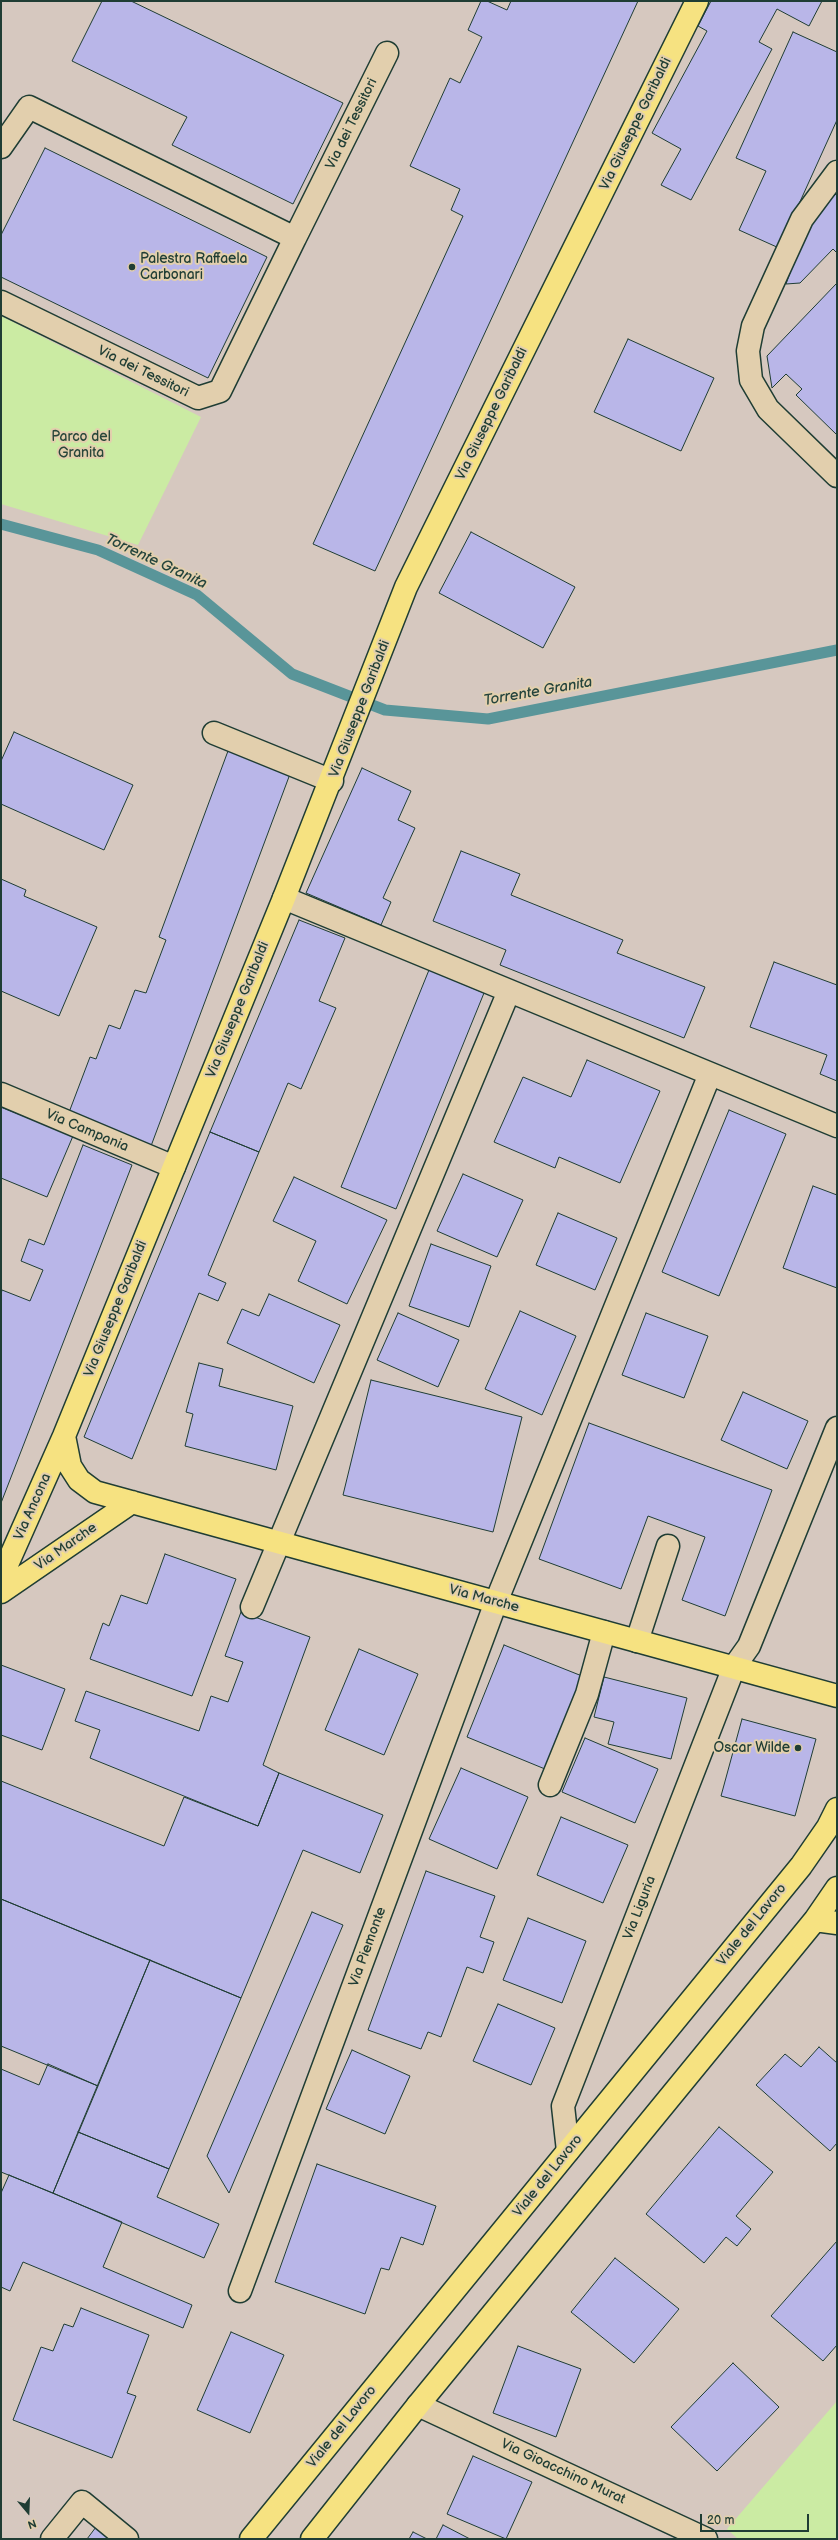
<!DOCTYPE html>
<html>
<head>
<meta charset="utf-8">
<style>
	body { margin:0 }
	#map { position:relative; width:838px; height:2540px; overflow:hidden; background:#d6c8bf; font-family:"Balsamiq Sans",sans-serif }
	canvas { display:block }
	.frame { position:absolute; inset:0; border:2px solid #1f3d34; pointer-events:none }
	.north { position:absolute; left:8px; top:2492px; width:40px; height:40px; -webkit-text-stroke:3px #e2cfad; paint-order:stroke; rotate:161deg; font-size:11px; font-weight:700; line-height:16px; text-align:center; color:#1f3d34 }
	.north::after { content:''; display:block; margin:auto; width:14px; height:18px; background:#1f3d34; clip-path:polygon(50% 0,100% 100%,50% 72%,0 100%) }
	.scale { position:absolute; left:700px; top:2514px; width:109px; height:18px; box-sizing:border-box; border:2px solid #1f3d34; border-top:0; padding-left:5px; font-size:12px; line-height:14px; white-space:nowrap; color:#1f3d34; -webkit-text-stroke:3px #e2cfad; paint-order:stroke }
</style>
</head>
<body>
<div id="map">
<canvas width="838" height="2540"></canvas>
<div class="frame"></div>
<div class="north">N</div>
<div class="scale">20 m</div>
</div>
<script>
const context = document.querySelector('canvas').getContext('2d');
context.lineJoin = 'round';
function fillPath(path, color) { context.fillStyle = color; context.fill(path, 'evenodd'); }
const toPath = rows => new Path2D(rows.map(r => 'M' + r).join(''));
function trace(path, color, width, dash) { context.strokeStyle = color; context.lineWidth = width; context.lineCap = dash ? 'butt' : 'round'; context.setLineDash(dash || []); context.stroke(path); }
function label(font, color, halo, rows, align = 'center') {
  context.font = font + ' "Balsamiq Sans",sans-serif'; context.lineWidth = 4; context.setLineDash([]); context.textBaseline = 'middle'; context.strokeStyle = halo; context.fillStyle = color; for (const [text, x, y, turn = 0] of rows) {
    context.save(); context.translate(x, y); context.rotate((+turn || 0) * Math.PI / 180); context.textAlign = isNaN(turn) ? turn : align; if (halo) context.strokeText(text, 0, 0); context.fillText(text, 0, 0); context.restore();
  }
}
fillPath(toPath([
	[1,316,201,417,138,545,1,504],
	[837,2401,837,2539,738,2539,727,2529]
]), '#cbeba3');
trace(toPath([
	[1,524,98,550,197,595,292,674,385,710,488,719,837,650]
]), '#599599', 11);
const building = toPath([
	[102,1,131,1,343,103,293,204,172,145,187,117,72,61,102,1],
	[481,1,487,1,507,10,511,1,638,1,375,571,313,544,463,216,451,210,460,189,410,166,450,78,460,83,482,37,468,30,481,1],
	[711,1,822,1,809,26,777,9,759,42,772,49,691,200,661,185,681,149,652,133,707,31,698,26,711,1],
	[793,32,837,52,837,120,779,248,739,230,766,171,736,158,793,32],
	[45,148,267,257,208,378,1,277,1,235,45,148],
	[837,193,837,253,833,249,800,283,786,284,808,222,837,193],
	[837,283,837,435,796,395,802,389,786,374,772,388,767,356,837,283],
	[628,339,714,378,681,451,594,412,628,339],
	[471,532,575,587,543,648,439,593,471,532],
	[14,732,133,785,104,850,1,804,1,761,14,732],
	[228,751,290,774,151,1146,68,1115,90,1057,96,1059,109,1025,120,1029,135,990,146,993,166,940,159,937,228,751],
	[362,768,411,791,398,820,415,828,383,898,391,902,381,925,306,893,362,768],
	[461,851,520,874,511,895,623,940,617,953,705,987,684,1038,500,965,506,950,433,921,461,851],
	[1,879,26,890,24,896,97,927,59,1016,1,991,1,879],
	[299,920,345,938,319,1001,336,1008,301,1089,288,1083,259,1152,210,1132,299,920],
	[774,962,837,985,837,1081,820,1074,827,1055,750,1027,774,962],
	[429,970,484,993,396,1209,341,1187,429,970],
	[587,1060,660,1091,620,1183,559,1157,555,1168,494,1142,523,1077,571,1097,587,1060],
	[1,1107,73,1136,47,1197,1,1178,1,1107],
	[729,1110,786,1134,719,1296,662,1272,729,1110],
	[210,1132,259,1152,208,1275,226,1283,218,1301,199,1293,132,1459,84,1437,210,1132],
	[83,1145,132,1165,1,1503,1,1294,2,1290,30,1301,43,1270,21,1261,29,1239,44,1245,83,1145],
	[463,1174,523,1200,497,1257,437,1231,463,1174],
	[294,1177,387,1220,347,1304,298,1281,316,1241,273,1221,294,1177],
	[813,1186,837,1195,837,1288,783,1268,813,1186],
	[558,1213,617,1238,595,1290,536,1265,558,1213],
	[431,1244,491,1266,469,1327,409,1306,431,1244],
	[269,1294,340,1325,314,1383,227,1343,242,1309,259,1316,269,1294],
	[520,1311,576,1336,542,1415,485,1389,520,1311],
	[398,1313,459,1340,438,1387,377,1360,398,1313],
	[646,1313,708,1336,684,1398,622,1375,646,1313],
	[199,1363,223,1369,219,1386,293,1406,276,1470,185,1446,193,1414,186,1412,199,1363],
	[371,1380,522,1417,493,1532,343,1495,371,1380],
	[743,1392,808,1421,787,1469,721,1440,743,1392],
	[589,1423,772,1490,725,1616,682,1600,705,1537,648,1516,621,1589,539,1559,589,1423],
	[165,1554,236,1579,192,1696,90,1659,103,1623,109,1626,121,1595,147,1604,165,1554],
	[241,1612,310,1637,263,1765,279,1773,258,1826,90,1758,100,1730,75,1721,86,1691,199,1731,211,1696,228,1702,243,1662,225,1656,241,1612],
	[504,1645,582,1676,545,1769,467,1737,504,1645],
	[359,1649,418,1674,384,1755,325,1730,359,1649],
	[1,1665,65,1689,42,1750,1,1735,1,1665],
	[604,1677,687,1698,671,1759,608,1744,614,1722,594,1717,604,1677],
	[742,1719,816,1739,795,1816,721,1796,742,1719],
	[585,1738,658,1769,635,1823,562,1792,585,1738],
	[461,1768,528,1797,497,1869,429,1839,461,1768],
	[279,1773,383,1815,360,1873,303,1850,241,1998,1,1899,1,1781,164,1846,184,1797,258,1826,279,1773],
	[561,1817,628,1845,603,1903,537,1875,561,1817],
	[426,1871,495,1896,480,1937,494,1942,483,1973,467,1967,441,2037,428,2032,421,2049,368,2030,426,1871],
	[1,1899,150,1960,98,2086,1,2046,1,1899],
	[312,1912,343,1925,229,2193,207,2156,312,1912],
	[528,1918,586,1941,562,2003,503,1980,528,1918],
	[150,1960,241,1998,169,2169,78,2132,150,1960],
	[498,2004,555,2028,531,2085,473,2061,498,2004],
	[819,2047,837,2063,837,2143,830,2151,756,2085,785,2054,801,2067,819,2047],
	[352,2050,410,2076,385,2134,326,2109,352,2050],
	[48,2064,98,2086,53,2193,1,2172,1,2069,39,2085,48,2064],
	[719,2127,773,2172,736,2216,751,2229,737,2246,726,2237,704,2263,646,2214,719,2127],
	[78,2132,169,2169,157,2197,219,2224,204,2258,53,2193,78,2132],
	[317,2164,436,2206,423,2245,401,2237,389,2270,381,2268,365,2314,275,2282,317,2164],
	[9,2175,122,2222,103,2267,192,2305,183,2328,23,2262,10,2291,1,2287,1,2193,9,2175],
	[837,2241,837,2345,823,2361,771,2316,837,2241],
	[615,2258,679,2309,634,2363,571,2312,615,2258],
	[81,2308,149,2335,127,2393,136,2396,112,2458,13,2420,41,2347,53,2351,64,2324,73,2327,81,2308],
	[231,2332,284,2355,250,2433,197,2410,231,2332],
	[518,2346,581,2369,556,2437,493,2413,518,2346],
	[733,2363,779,2407,717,2471,671,2427,733,2363],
	[473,2456,532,2482,506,2539,447,2514,473,2456],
	[443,2525,470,2539,436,2539,443,2525],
	[96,2527,110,2539,87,2539,96,2527],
	[413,2532,427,2539,409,2539,413,2532]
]);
fillPath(building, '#b9b6e8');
trace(building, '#1f3d34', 1);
const minor = toPath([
	[1,147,29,107,295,238,220,391,198,398,1,302],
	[837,172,802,219,753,326,748,351,751,380,768,409,837,476],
	[295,238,387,53],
	[214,733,332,781],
	[284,898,837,1126],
	[1,1094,174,1167],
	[252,1607,509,991],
	[637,1641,668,1546],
	[550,1785,587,1694,604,1632],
	[568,2151,563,2106,734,1667,749,1646,837,1428],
	[240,2291,496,1602,710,1074],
	[418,2405,706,2539],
	[52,2539,82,2502,127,2539]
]);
const major = toPath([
	[64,1436,70,1466,79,1480,95,1492,837,1696],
	[1,1578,64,1436,284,898,406,587,697,1],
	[1,1592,132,1502],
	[815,1920,837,1923],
	[251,2539,801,1866,828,1827,837,1809],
	[312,2539,418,2405,815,1920,837,1888]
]);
trace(minor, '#1f3d34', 25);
trace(major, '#1f3d34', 25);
trace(minor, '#e2cfad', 22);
trace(major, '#f6e281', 22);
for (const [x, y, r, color] of [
	[132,267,4,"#1f3d34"],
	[798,1748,4,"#1f3d34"]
]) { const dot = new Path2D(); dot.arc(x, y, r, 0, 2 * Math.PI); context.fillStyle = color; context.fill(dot); trace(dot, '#e2cfad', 1.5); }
label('14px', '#1f3d34', '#e2cfad', [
	["Via dei Tessitori",352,124,-64],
	["Via Giuseppe Garibaldi",636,124,-64],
	["Via dei Tessitori",143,372,26],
	["Via Giuseppe Garibaldi",492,414,-64],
	["Via Giuseppe Garibaldi",360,709,-69],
	["Via Giuseppe Garibaldi",238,1010,-68],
	["Via Campania",87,1131,23],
	["Via Giuseppe Garibaldi",116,1309,-68],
	["Via Ancona",33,1507,-66],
	["Via Marche",66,1547,-35],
	["Via Marche",484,1599,15],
	["Via Liguria",640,1908,-69],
	["Viale del Lavoro",752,1925,-51],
	["Via Piemonte",368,1947,-70],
	["Viale del Lavoro",548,2176,-51],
	["Viale del Lavoro",342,2427,-51],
	["Via Gioacchino Murat",563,2472,25]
]);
label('14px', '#1f3d34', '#e2cfad', [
	["Palestra Raffaela",140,259],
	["Carbonari",140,275],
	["Oscar Wilde",790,1748,"right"]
], 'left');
label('14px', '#28463a', '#e2cfad', [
	["Parco del",81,437],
	["Granita",81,453]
]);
label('italic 15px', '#24443c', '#e2cfad', [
	["Torrente Granita",156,562,25],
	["Torrente Granita",538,692,-10]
]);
</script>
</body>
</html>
